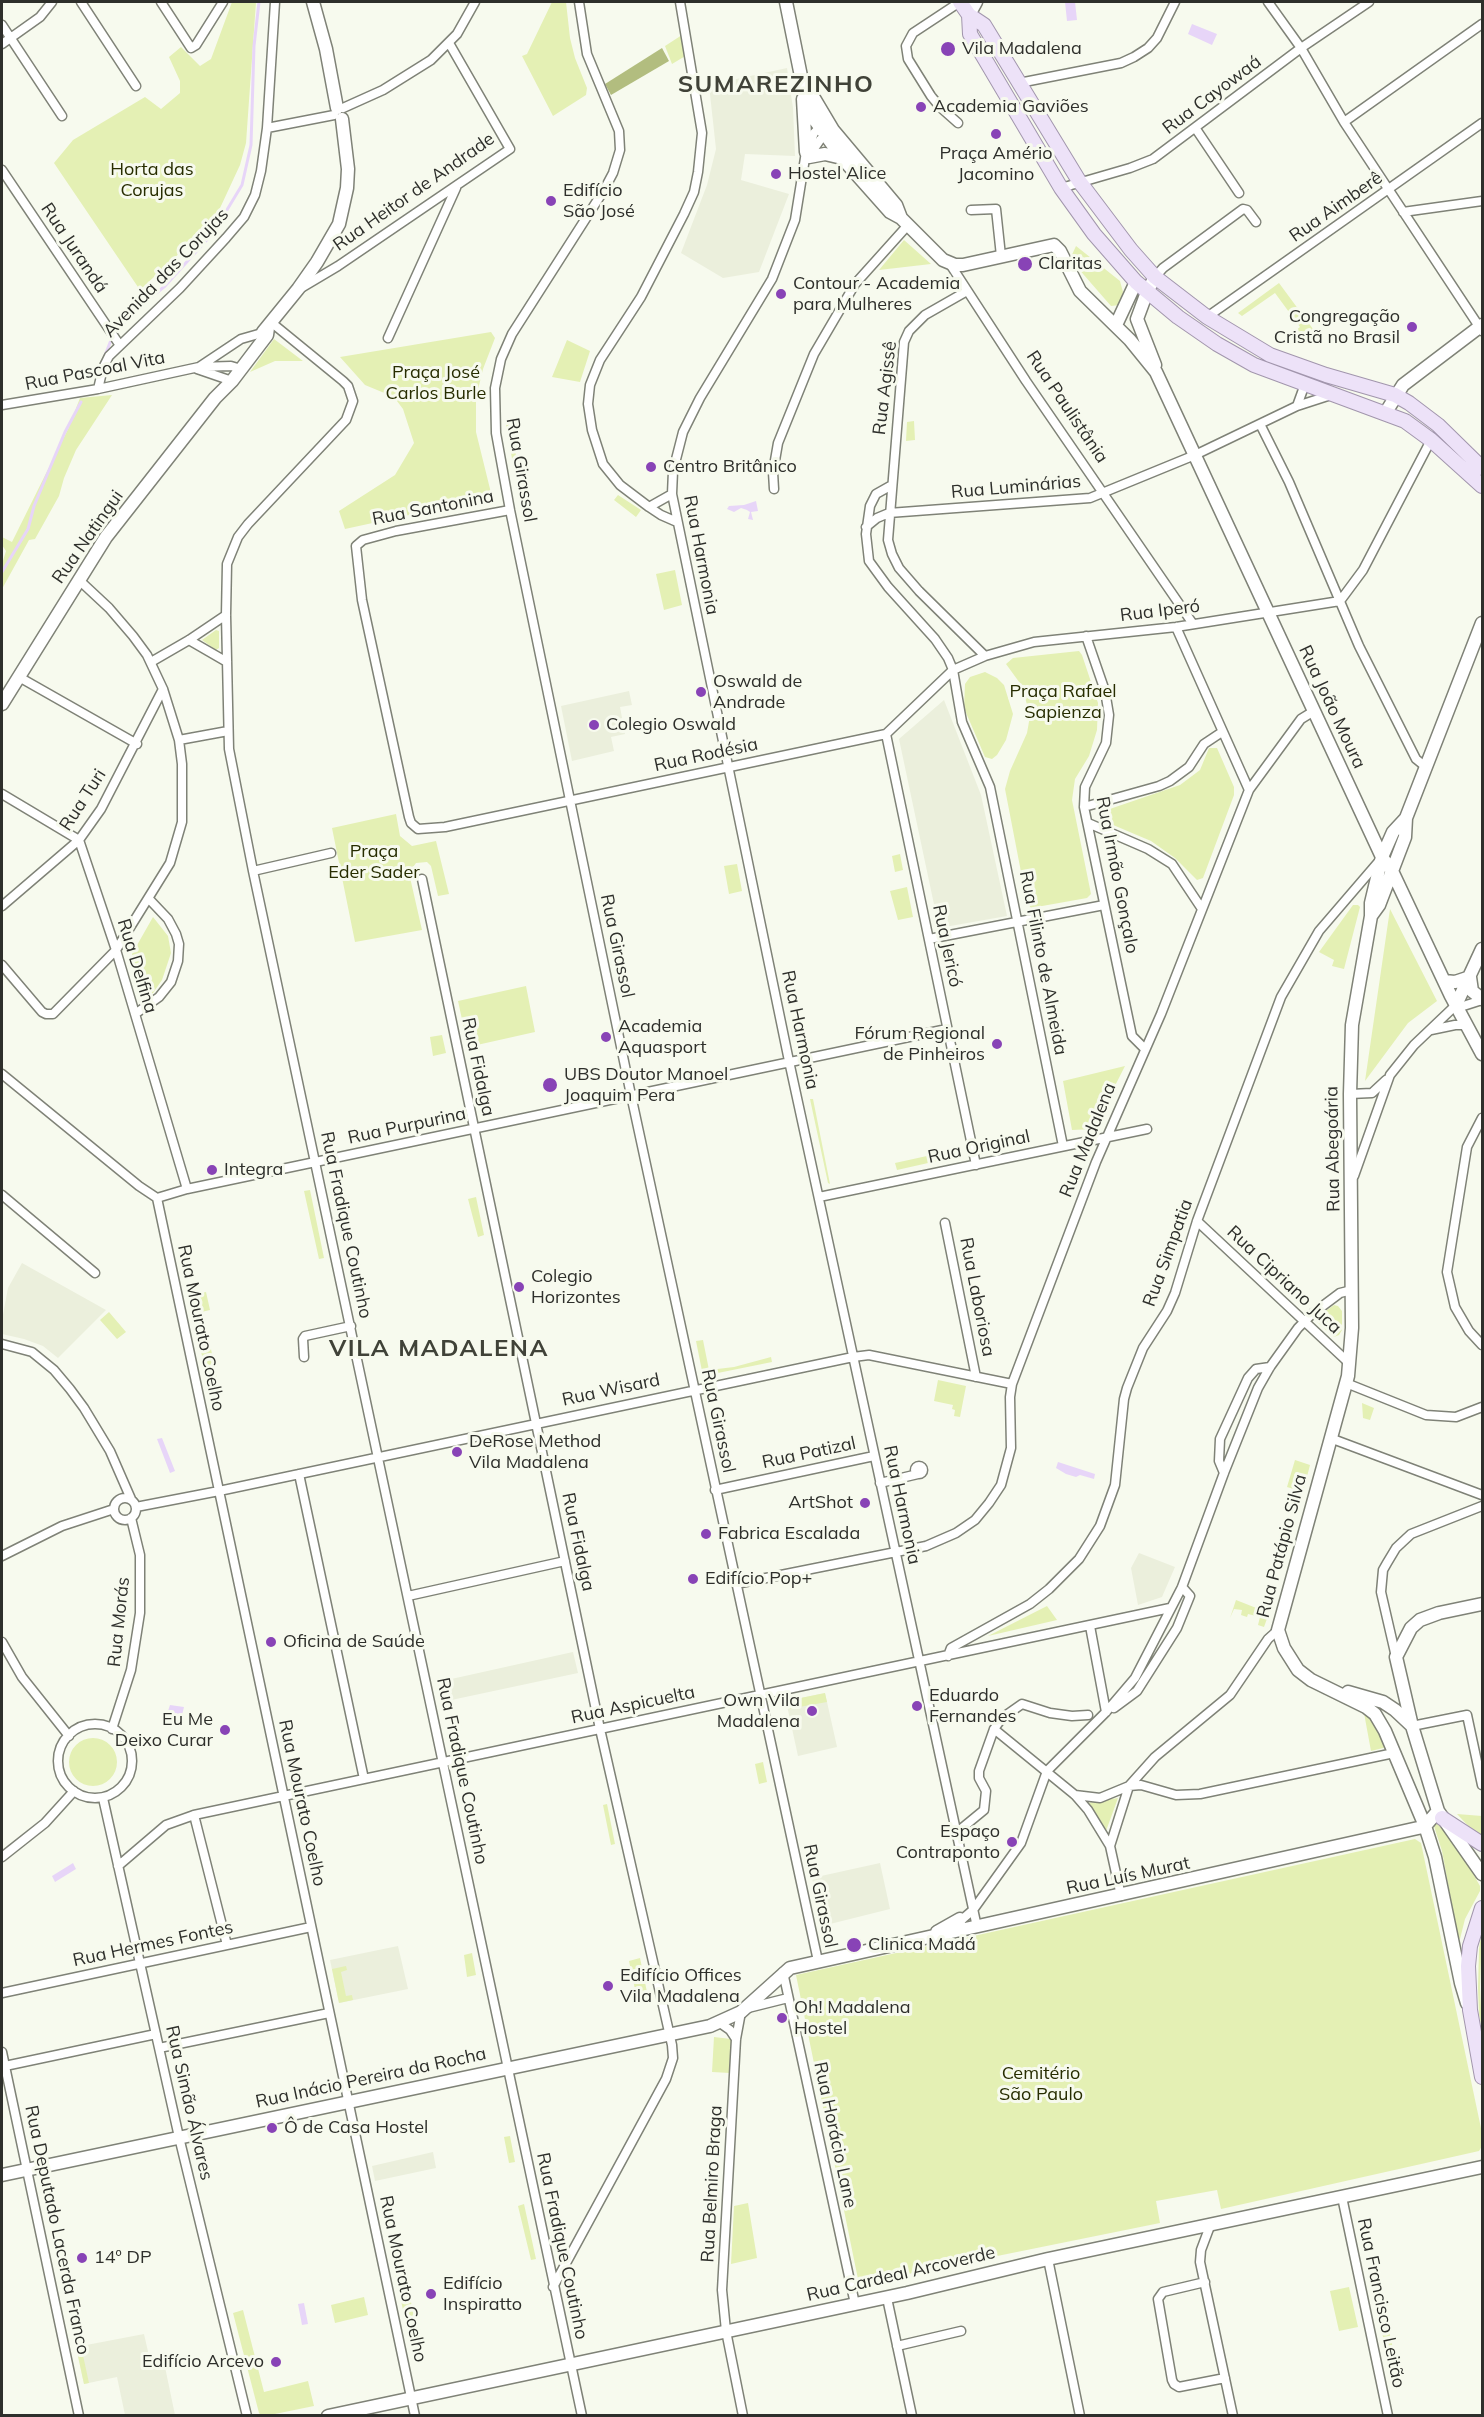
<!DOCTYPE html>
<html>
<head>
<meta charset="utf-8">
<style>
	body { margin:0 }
	#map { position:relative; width:1484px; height:2417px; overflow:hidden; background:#f7faee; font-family:Mulish,sans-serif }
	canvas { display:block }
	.frame { position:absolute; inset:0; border:3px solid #2e2f2b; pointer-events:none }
</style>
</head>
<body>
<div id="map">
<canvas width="1484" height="2417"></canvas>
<div class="frame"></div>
</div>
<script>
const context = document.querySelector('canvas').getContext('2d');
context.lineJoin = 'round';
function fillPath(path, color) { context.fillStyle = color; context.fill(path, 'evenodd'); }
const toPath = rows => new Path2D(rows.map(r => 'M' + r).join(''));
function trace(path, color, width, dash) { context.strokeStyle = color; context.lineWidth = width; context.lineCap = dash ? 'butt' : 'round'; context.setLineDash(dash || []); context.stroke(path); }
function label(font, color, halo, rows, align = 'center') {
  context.font = font + ' Mulish,sans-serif'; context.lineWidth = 6; context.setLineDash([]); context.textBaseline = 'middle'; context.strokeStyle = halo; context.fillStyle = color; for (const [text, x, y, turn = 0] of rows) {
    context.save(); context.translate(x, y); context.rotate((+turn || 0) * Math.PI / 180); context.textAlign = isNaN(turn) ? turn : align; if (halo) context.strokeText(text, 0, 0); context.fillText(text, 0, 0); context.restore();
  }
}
fillPath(toPath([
	[787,68,793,108,795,156,745,154,741,180,789,194,759,272,723,278,681,253,707,185,716,149,709,85],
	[629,691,632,705,620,707,625,734,611,737,614,751,572,761,561,706],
	[944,700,981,795,1007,916,939,928,899,739],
	[22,1263,106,1310,58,1358,43,1346,24,1339,2,1334,2,1320,8,1288],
	[1139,1553,1175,1567,1162,1597,1138,1605,1131,1568],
	[573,1652,578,1673,442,1702,438,1682],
	[825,1693,837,1747,798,1756,786,1701],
	[880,1863,890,1909,822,1926,812,1878],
	[398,1946,408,1989,339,2003,330,1960],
	[433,2152,436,2168,375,2181,372,2166],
	[144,2334,152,2369,165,2367,175,2415,125,2415,117,2377,84,2384,76,2347]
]), '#ebefdc');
fillPath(toPath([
	[232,2,256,2,246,143,240,165,214,221,140,290,54,163,73,140,145,97,161,109,180,93,180,81,169,57,181,47,200,66,211,59],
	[552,2,566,2,570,38,575,58,587,88,586,95,553,116,522,56,527,54],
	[682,35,687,55,672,64,665,46],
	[904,240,931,264,879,270],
	[1076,246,1120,281,1123,292,1120,305,1111,306,1070,259],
	[1279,283,1313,329,1296,343,1290,335,1300,327,1275,293,1242,316,1238,313],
	[491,332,495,338,483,369,476,398,476,432,492,497,345,529,339,511,395,475,414,443,403,409,394,397,365,385,340,357],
	[274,339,303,361,275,361,250,372],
	[567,340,590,351,580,382,552,377],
	[112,395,76,450,64,478,59,496,35,539,29,540,2,589,2,564,6,551,2,545,2,537,12,542,68,429,80,398],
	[914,421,915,440,906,441,907,422],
	[506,424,511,424,519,475,515,476],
	[618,495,641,510,636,517,614,500],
	[675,570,682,605,664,610,656,574],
	[216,630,219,631,219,648,216,650,202,640],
	[1079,651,1082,655,1098,703,1097,730,1089,756,1075,779,1072,800,1091,894,1087,898,1031,908,1027,903,1005,789,1010,771,1027,733,1030,716,1022,686,1006,664,1013,658],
	[985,672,997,678,1004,685,1013,714,1006,740,997,755,992,759,985,757,964,708,965,684,970,677],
	[1209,748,1217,748,1234,787,1234,795,1203,878,1197,880,1175,858,1151,841,1099,819,1101,812,1180,785,1200,770],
	[396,814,400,836,412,846,436,841,449,894,438,896,431,866,427,862,416,863,409,873,422,930,355,942,332,828],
	[900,854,903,870,895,872,892,856],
	[737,864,742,891,729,894,724,866],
	[907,887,913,917,898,920,890,891],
	[1353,905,1358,905,1360,907,1344,969,1332,966,1334,960,1319,952],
	[1390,909,1437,1001,1408,1023,1365,1081],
	[153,917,168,936,171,953,162,980,153,993,146,997,142,994,132,963,132,954],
	[526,986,535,1032,468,1047,458,1001],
	[442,1035,446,1053,433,1056,430,1037],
	[1125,1066,1093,1129,1072,1130,1063,1081],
	[810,1099,813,1099,830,1184,828,1183],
	[936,1154,937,1161,897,1170,895,1163],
	[310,1190,324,1258,319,1259,304,1191],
	[476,1197,484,1235,478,1237,468,1199],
	[206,1292,210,1310,193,1314,189,1296],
	[1334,1305,1338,1306,1342,1311,1342,1330,1339,1335,1334,1337,1317,1322,1319,1316],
	[109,1312,126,1332,117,1339,100,1320],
	[209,1339,220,1394,210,1396,199,1341],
	[703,1340,709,1370,734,1367,771,1357,772,1362,703,1376,696,1341],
	[938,1380,966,1386,960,1417,954,1416,955,1410,952,1409,953,1405,934,1401],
	[1362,1403,1374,1408,1370,1420,1363,1418],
	[1295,1460,1310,1465,1303,1492,1287,1487],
	[1236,1600,1269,1613,1264,1627,1258,1625,1260,1617,1248,1614,1247,1617,1241,1615,1242,1610,1234,1609,1230,1618],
	[1047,1606,1057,1620,988,1636],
	[825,1693,827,1702,788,1709,786,1701],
	[1364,1713,1373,1716,1387,1747,1371,1751],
	'69 1762a24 24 0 1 1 48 0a24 24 0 1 1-48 0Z',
	[763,1762,767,1782,759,1784,755,1764],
	[1118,1798,1106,1831,1087,1803],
	[607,1804,615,1844,611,1845,603,1805],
	[1457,1814,1482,1816,1482,1837,1473,1831],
	[1436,1822,1459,1849,1480,1886,1480,1891,1465,1919,1460,1939,1458,1938,1442,1851,1433,1823],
	[1415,1839,1421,1843,1482,2133,1482,2146,1479,2151,1221,2209,1217,2190,1156,2201,1160,2223,859,2284,796,1975],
	[1482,1930,1480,1987,1482,2029,1479,2014,1478,1988,1479,1949],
	[472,1953,476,1975,467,1977,464,1955],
	[640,1958,648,1997,637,1999,629,1961],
	[346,1966,347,1970,341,1972,346,1996,352,1995,353,2000,339,2003,332,1969],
	[714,2037,731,2039,730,2073,712,2072],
	[510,2136,515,2162,509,2163,504,2137],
	[748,2203,757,2258,731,2264,734,2206],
	[524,2204,536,2259,531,2260,518,2206],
	[404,2267,414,2317,405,2319,394,2269],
	[1349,2287,1358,2327,1339,2331,1330,2291],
	[364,2297,368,2315,335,2323,331,2305],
	[1383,2303,1399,2376,1392,2378,1376,2305],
	[243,2310,264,2392,308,2381,314,2406,270,2415,261,2415,259,2413,233,2313],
	[81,2346,89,2383,84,2384,76,2347]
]), '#e4f0b4');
fillPath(toPath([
	[662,48,669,61,611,95,605,84]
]), '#b2bd7f');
fillPath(toPath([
	[1065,2,1075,2,1077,20,1067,21],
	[1192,24,1217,34,1212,45,1188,34],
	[756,501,758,511,751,512,753,520,748,519,750,512,747,510,741,508,734,512,727,509,729,506,744,505],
	[162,1438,175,1471,170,1473,157,1439],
	[1058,1462,1095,1474,1094,1479,1080,1475,1076,1477,1066,1474,1056,1468],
	[170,1705,184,1707,181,1719,167,1714],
	[73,1863,76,1869,55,1882,52,1876],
	[304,2303,308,2324,302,2325,298,2304]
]), '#e7d5f8');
trace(toPath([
	[104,358,113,335,138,308,165,286,213,233,242,185,251,145,254,46,259,2],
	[2,572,28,529,34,506,65,432,81,402]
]), '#e7d5f8', 3);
const street = toPath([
	[81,2,136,86],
	[161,2,191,48,196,45,223,2],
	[579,2,587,54,619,131,620,150,613,173,604,190,512,334,501,359,495,388,496,433,510,510,631,1095,818,1961],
	[1268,2,1301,48,1344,122,1482,331],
	[2,25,62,116],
	[2,44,40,17,52,2],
	[1019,83,1121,63,1134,57,1148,48,1157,38,1175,2],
	[343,108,383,90,431,60,457,34,475,2],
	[1344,122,1482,24],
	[958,123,940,107,931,96,908,59,906,46,913,33,960,2],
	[823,124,814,133,806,152,795,220,772,279,700,398,683,432,673,471,672,494,789,1061,977,1927],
	[267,128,334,115],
	[1196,129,1239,193],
	[807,159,820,140,829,132],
	[2,170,119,344],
	[1061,188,1130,168,1153,159,1301,48,1369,2],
	[971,210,996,209,1001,256],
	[1403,212,1482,201],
	[950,264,1026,381,1193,624],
	[1155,277,1163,268,1243,209,1247,210,1256,222],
	[301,288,338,266,510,149,449,43],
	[967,291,925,315,909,331,904,342,888,540,892,554,899,568,919,591,985,656],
	[1207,317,1482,123],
	[272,323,343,381,348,386,353,401,346,420,248,524,238,537,227,564,226,615,229,749,253,871,582,2416],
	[388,338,456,188],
	[199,367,241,339,262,333,266,335],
	[197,369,232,381],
	[98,389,103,368,109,356,180,288,226,238,244,217,255,195,261,171,267,128,275,2],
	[2,405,98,389,199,367,231,366,241,369],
	[1297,406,1305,384],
	[1260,424,1289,482,1359,646,1416,759,1426,767],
	[892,485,876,494,870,506,866,534,869,561,888,587,935,639,948,658,953,670,962,722,990,787,1063,1146],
	[774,489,773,472,778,443,814,354,855,284,908,225],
	[672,494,649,507,661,515,677,522],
	[649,507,620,485,603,464,592,430,588,404,590,385,600,360,641,297,684,214,694,192,698,172,702,133,680,2],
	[510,510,396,531,363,540,356,546,362,600,409,817,411,823,418,829,445,827,886,734,953,670,985,656,1034,642,1176,627,1340,601],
	[866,527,877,518,889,513,1090,498,1195,455,1297,406,1334,394],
	[1340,601,1363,570,1431,440],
	[1176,627,1249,790],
	[1086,636,1105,691,1109,715,1106,743,1085,787,1084,807,1132,1036,1145,1049],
	[189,640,227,662],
	[151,662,189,640,226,615],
	[19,677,137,744],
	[886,734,976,1165],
	[179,740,228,731],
	[2,794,79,840,116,950,187,1189],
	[1084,807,1159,786,1170,781,1189,767,1204,744,1222,732],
	[1088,823,1148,849,1172,864,1202,909],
	[253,871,331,853],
	[422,879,600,1729,672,2045,673,2058,666,2079,553,2287],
	[2,906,79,840,101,809,163,689],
	[929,939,1104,905],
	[2,965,42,1012,46,1014,53,1014,116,950,170,863,182,822,182,764,179,740,163,689,147,655,133,636,109,608,79,580],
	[1457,1008,1482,1000],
	[135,1014,159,997,171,982,178,961,179,944,176,934,168,919,149,899],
	[1431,1030,1455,1025,1467,1025],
	[2,1074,139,1186,157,1198],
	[1350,1094,1372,1093,1386,1080],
	[1482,1118,1467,1147,1447,1272,1455,1307,1469,1331,1482,1345],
	[1354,1176,1390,1075,1414,1045,1456,1005],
	[2,1195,95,1273],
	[819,1197,1147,1129],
	[157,1198,415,2416],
	[157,1198,187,1189,947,1029],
	[1197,1221,1349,1363],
	[945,1223,976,1377],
	[2,1344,32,1352,54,1370,70,1389,84,1408,110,1451,131,1499],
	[304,1357,303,1339,305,1336,351,1326],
	[1346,1383,1426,1415,1456,1417,1482,1407],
	[1330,1438,1482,1495],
	'915 1470a4 4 0 1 1 8 0a4 4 0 1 1-8 0Z',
	[1224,1473,1219,1461,1220,1439,1248,1378,1256,1369,1270,1367],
	[299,1474,364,1779],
	[880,1483,918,1474],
	[715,1490,874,1456],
	'114 1509a11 11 0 1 1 22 0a11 11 0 1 1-22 0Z',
	[136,1507,219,1491,853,1357,869,1355,1012,1384],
	[2,1556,62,1526,114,1509],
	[736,1584,926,1546,956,1533,975,1520,989,1503,1001,1485,1011,1448,1010,1397,1012,1384,1096,1162,1161,1014,1249,790,1301,719,1314,711],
	[408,1596,565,1561],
	[1090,1626,1106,1712],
	[2,1642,22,1677,69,1736],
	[948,1656,951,1648,1030,1604,1049,1589,1079,1559,1100,1526,1115,1485,1124,1399,1127,1388,1143,1348,1167,1311,1175,1293,1197,1221,1281,997,1319,931,1380,860],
	[1396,1657,1381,1592,1383,1570,1387,1563,1396,1548,1411,1534,1482,1506],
	[1114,1708,1137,1691,1177,1628,1190,1596,1182,1587],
	'58 1761a37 37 0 1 1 74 0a37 37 0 1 1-74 0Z',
	[1412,1726,1467,1715,1482,1785],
	[112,1729,131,1670,140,1613,140,1555,131,1518],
	[994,1729,1075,1795,1088,1810,1110,1846],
	[1075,1795,1100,1798,1129,1786,1141,1785,1176,1795,1200,1794,1394,1753],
	[103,1798,179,2137,247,2416],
	[194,1815,227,1945],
	[956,1833,984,1810,986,1791,979,1778,979,1771,994,1729,1002,1718,1022,1704,1050,1713,1072,1716,1088,1715],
	[2,1857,45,1823,74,1791],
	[118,1866,166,1825,194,1815,1170,1608],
	[1121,1896,1110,1846,1129,1786,1155,1757,1230,1695,1268,1639,1278,1630],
	[958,1923,973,1910,1021,1843,1047,1771,1106,1712,1135,1678,1182,1587,1224,1473,1258,1388,1270,1367,1298,1328,1312,1314,1340,1293,1352,1290],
	[783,1972,855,2304],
	[2,1993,311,1927],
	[748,2008,788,1998],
	[741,2012,736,2039,722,2290,726,2331,743,2416],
	[720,2023,730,2030,736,2039],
	[159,2048,329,2013],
	[2,2052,79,2416],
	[5,2066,156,2034],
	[1342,2197,1388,2416],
	[1210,2226,1201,2250,1200,2262,1233,2416],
	[1048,2259,1080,2416],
	[1205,2282,1163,2292,1158,2299,1172,2380,1174,2384,1179,2387,1225,2378],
	[887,2298,912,2416],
	[897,2346,961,2331]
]);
const secondary = toPath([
	[313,2,326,49,337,108],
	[786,2,806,101,814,119,842,158,890,212,901,218,943,260,955,265,963,265,1054,245,1060,251,1080,291,1130,340,1156,372,1382,857,1392,871,1451,996,1482,1054],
	[969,15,976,2],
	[805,83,833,130,896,205,901,218],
	[803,99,806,152],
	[809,157,825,154,842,158],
	[1116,325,1136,282],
	[263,332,298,289,317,262,339,224,347,188,348,169,342,119],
	[1155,365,1137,319,1147,292,1155,277],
	[1386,412,1403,385,1482,325],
	[2,704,106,537,215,398,232,381,267,335,268,328],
	[1406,818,1393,832,1382,857,1371,903,1371,916,1352,1025,1350,1094,1352,1328,1348,1376,1278,1630,1284,1648,1298,1670,1311,1680,1366,1707,1375,1714,1385,1731,1425,1826,1435,1857,1461,1983,1467,2003],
	[1371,916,1379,905,1405,837,1406,818,1482,623],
	[1444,981,1455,982,1470,977,1472,991,1482,999],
	[1456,1005,1482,949],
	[1482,1604,1439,1613,1420,1620,1411,1628,1396,1657,1412,1726,1438,1811,1482,1874],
	[1348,1692,1383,1702,1395,1710,1411,1725],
	[937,1932,960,1919],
	[2,2175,710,2026,741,2012,790,1968,1418,1828,1425,1826,1438,1811],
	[328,2416,907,2293,1048,2259,1482,2167]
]);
const primary = toPath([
	[960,2,969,15,984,25,1079,181,1131,250,1155,277,1207,317,1270,355,1326,375,1395,395,1409,403,1438,425,1482,468],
	[969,15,970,34,1061,188,1094,234,1136,282,1178,317,1217,344,1254,365,1405,421,1431,440,1482,486],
	[1442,1818,1482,1844],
	[1482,1908,1470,1946,1468,1966,1470,2010,1482,2077]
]);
trace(street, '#7f8277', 11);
trace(secondary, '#7f8277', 15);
trace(primary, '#a296ad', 16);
trace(street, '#fff', 8);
trace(secondary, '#fff', 12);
trace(primary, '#ede2f8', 14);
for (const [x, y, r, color] of [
	[948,49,8,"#8843b6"],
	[921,107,6,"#8843b6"],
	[996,134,6,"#8843b6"],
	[776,174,6,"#8843b6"],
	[551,201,6,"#8843b6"],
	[1025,264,8,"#8843b6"],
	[781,294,6,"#8843b6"],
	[1412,327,6,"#8843b6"],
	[651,467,6,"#8843b6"],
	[701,692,6,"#8843b6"],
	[594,725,6,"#8843b6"],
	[606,1037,6,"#8843b6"],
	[997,1044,6,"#8843b6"],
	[550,1085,8,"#8843b6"],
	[212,1170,6,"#8843b6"],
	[519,1287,6,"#8843b6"],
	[457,1452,6,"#8843b6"],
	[865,1503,6,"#8843b6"],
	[706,1534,6,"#8843b6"],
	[693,1579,6,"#8843b6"],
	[271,1642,6,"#8843b6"],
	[917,1706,6,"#8843b6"],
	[812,1711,6,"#8843b6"],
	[225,1730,6,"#8843b6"],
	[1012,1842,6,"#8843b6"],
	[854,1945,8,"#8843b6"],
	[608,1986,6,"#8843b6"],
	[782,2018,6,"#8843b6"],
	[272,2128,6,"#8843b6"],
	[82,2258,6,"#8843b6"],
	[431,2294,6,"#8843b6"],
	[276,2362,6,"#8843b6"]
]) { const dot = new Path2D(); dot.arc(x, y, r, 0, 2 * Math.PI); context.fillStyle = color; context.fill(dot); trace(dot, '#f7faee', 2); }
label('18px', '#2e2f2b', '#f7faee', [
	["Vila Madalena",962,49],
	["Academia Gaviões",933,107],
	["Praça Amério",996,154,"center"],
	["Jacomino",996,175,"center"],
	["Hostel Alice",788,174],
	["Edifício",563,191],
	["São José",563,212],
	["Claritas",1038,264],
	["Contour - Academia",793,284],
	["para Mulheres",793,305],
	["Congregação",1400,317,"right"],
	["Cristã no Brasil",1400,338,"right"],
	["Centro Britânico",663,467],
	["Oswald de",713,682],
	["Andrade",713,703],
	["Colegio Oswald",606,725],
	["Academia",618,1027],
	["Aquasport",618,1048],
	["Fórum Regional",985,1034,"right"],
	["de Pinheiros",985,1055,"right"],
	["UBS Doutor Manoel",564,1075],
	["Joaquim Pera",564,1096],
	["Integra",224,1170],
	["Colegio",531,1277],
	["Horizontes",531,1298],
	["DeRose Method",469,1442],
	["Vila Madalena",469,1463],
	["ArtShot",853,1503,"right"],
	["Fabrica Escalada",718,1534],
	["Edifício Pop+",705,1579],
	["Oficina de Saúde",283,1642],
	["Eduardo",929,1696],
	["Fernandes",929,1717],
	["Own Vila",800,1701,"right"],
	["Madalena",800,1722,"right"],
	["Eu Me",213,1720,"right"],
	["Deixo Curar",213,1741,"right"],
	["Espaço",1000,1832,"right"],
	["Contraponto",1000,1853,"right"],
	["Clinica Madá",868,1945],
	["Edifício Offices",620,1976],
	["Vila Madalena",620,1997],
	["Oh! Madalena",794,2008],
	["Hostel",794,2029],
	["Ô de Casa Hostel",284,2128],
	["14º DP",94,2258],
	["Edifício",443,2284],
	["Inspiratto",443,2305],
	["Edifício Arcevo",264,2362,"right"]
], 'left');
label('18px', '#2e2f2b', '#f7faee', [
	["Rua Cayowaá",1212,95,-37],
	["Rua Heitor de Andrade",414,192,-35],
	["Rua Aimberê",1336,207,-35],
	["Rua Jurandá",74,248,56],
	["Avenida das Corujas",166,273,-46],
	["Rua Pascoal Vita",95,371,-11],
	["Rua Agissê",885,388,-83],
	["Rua Paulistânia",1067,407,56],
	["Rua Girassol",521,470,80],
	["Rua Luminárias",1016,487,-5],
	["Rua Santonina",433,508,-11],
	["Rua Natingui",88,537,-55],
	["Rua Harmonia",701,555,79],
	["Rua Iperó",1160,611,-7],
	["Rua João Moura",1332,707,65],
	["Rua Rodésia",706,755,-12],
	["Rua Turi",83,800,-57],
	["Rua Irmão Gonçalo",1117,875,79],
	["Rua Girassol",617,946,78],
	["Rua Jericó",947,946,78],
	["Rua Filinto de Almeida",1043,963,79],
	["Rua Delfina",137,966,73],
	["Rua Harmonia",800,1030,78],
	["Rua Fidalga",478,1067,78],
	["Rua Purpurina",407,1126,-12],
	["Rua Madalena",1088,1140,-68],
	["Rua Original",979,1147,-12],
	["Rua Abegoária",1333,1149,-91],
	["Rua Fradique Coutinho",346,1225,78],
	["Rua Simpatia",1168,1253,-70],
	["Rua Cipriano Juca",1284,1280,43],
	["Rua Laboriosa",977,1297,79],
	["Rua Mourato Coelho",201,1328,78],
	["Rua Wisard",611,1390,-12],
	["Rua Girassol",718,1421,78],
	["Rua Patizal",809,1453,-12],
	["Rua Harmonia",902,1505,78],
	["Rua Fidalga",578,1542,78],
	["Rua Patápio Silva",1282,1546,-75],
	["Rua Morás",119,1622,-84],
	["Rua Aspicuelta",633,1705,-12],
	["Rua Fradique Coutinho",462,1771,78],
	["Rua Mourato Coelho",302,1803,78],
	["Rua Luís Murat",1128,1876,-12],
	["Rua Girassol",820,1896,78],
	["Rua Hermes Fontes",153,1944,-12],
	["Rua Inácio Pereira da Rocha",371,2078,-12],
	["Rua Simão Álvares",189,2103,77],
	["Rua Horácio Lane",835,2135,78],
	["Rua Belmiro Braga",712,2184,-87],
	["Rua Deputado Lacerda Franco",57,2230,78],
	["Rua Fradique Coutinho",562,2246,78],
	["Rua Cardeal Arcoverde",901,2274,-13],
	["Rua Mourato Coelho",403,2279,78],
	["Rua Francisco Leitão",1381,2303,78]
]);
label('18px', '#272d00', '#f7faee', [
	["Horta das",152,170],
	["Corujas",152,191],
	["Praça José",436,373],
	["Carlos Burle",436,394],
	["Praça Rafael",1063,692],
	["Sapienza",1063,713],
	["Praça",374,852],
	["Eder Sader",374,873],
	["Cemitério",1041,2074],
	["São Paulo",1041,2095]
]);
context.letterSpacing = '1.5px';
label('bold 24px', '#404238', '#f7faee', [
	["SUMAREZINHO",776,85],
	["VILA MADALENA",439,1349]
]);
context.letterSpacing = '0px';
</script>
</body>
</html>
